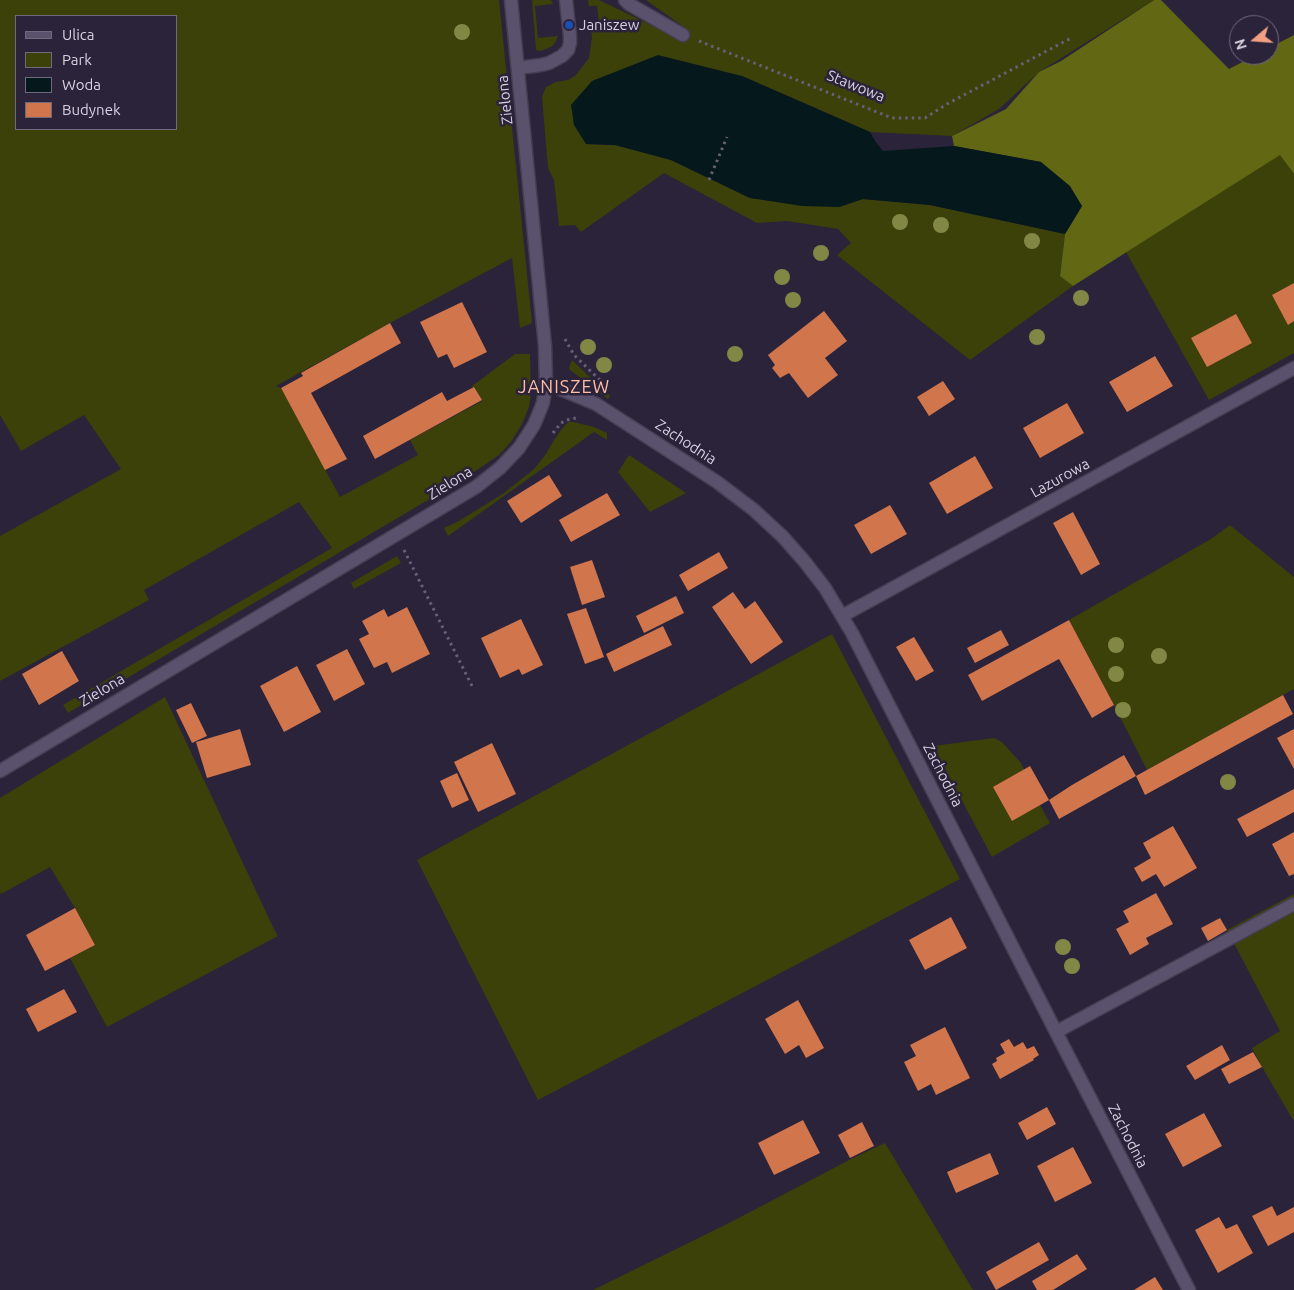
<!DOCTYPE html>
<html>
<head>
<meta charset="utf-8">
<style>
	body { margin:0 }
	#map { position:relative; width:1294px; height:1290px; overflow:hidden; background:#2a233a; font-family:Ubuntu,sans-serif }
	canvas { display:block }
	.legend { position:absolute; left:15px; top:15px; width:162px; height:115px; box-sizing:border-box; background:#2a233a; border:1px solid #6f697d; margin:0; padding:6px 9px; list-style:none; font-size:15px; color:#d6d2e2 }
	.legend li { display:flex; align-items:center; gap:10px; height:25px }
	.legend b { width:25px; border:1px solid #6f697d }
	.north { position:absolute; left:1229px; top:15px; width:50px; height:50px; box-sizing:border-box; background:#2a233a; border:1px solid #6f697d; border-radius:50%; rotate:252deg; font-size:14px; font-weight:700; line-height:20px; text-align:center; color:#d6d2e2 }
	.north::after { content:''; display:block; margin:auto; width:18px; height:22px; background:#f3a082; clip-path:polygon(50% 0,100% 100%,50% 72%,0 100%) }
</style>
</head>
<body>
<div id="map">
<canvas width="1294" height="1290"></canvas>
<ul class="legend">
<li><b style="height:6px;background:#5a526d"></b>Ulica</li>
<li><b style="height:14px;background:#3c4009"></b>Park</li>
<li><b style="height:14px;background:#05181b"></b>Woda</li>
<li><b style="height:14px;background:#d1754c"></b>Budynek</li>
</ul>
<div class="north">N</div>
</div>
<script>
const context = document.querySelector('canvas').getContext('2d');
context.lineJoin = 'round';
function fillPath(path, color) { context.fillStyle = color; context.fill(path, 'evenodd'); }
const toPath = rows => new Path2D(rows.map(r => 'M' + r).join(''));
function trace(path, color, width, dash) { context.strokeStyle = color; context.lineWidth = width; context.lineCap = dash ? 'butt' : 'round'; context.setLineDash(dash || []); context.stroke(path); }
function label(font, color, halo, rows, align = 'center') {
  context.font = font + ' Ubuntu,sans-serif'; context.lineWidth = 5; context.setLineDash([]); context.textBaseline = 'middle'; context.strokeStyle = halo; context.fillStyle = color; for (const [text, x, y, turn = 0] of rows) {
    context.save(); context.translate(x, y); context.rotate((+turn || 0) * Math.PI / 180); context.textAlign = isNaN(turn) ? turn : align; if (halo) context.strokeText(text, 0, 0); context.fillText(text, 0, 0); context.restore();
  }
}
fillPath(toPath([
	[0,0,499,0,532,323,520,328,512,258,390,323,276,386,281,388,340,497,418,455,410,440,482,401,472,386,515,354,530,354,531,392,529,407,522,424,511,442,499,455,477,470,450,487,68,713,63,705,332,548,299,502,144,590,149,600,0,681,0,536,121,469,84,415,21,451,0,415],
	[16,16,176,16,176,129,16,129],
	[532,0,551,0,553,4,535,6,538,38,558,36,555,43,551,47,541,51,536,50],
	[588,0,599,0,674,36,681,25,646,0,1154,0,1039,72,999,109,952,136,870,132,742,76,586,144,615,145,671,160,750,198,839,207,863,199,930,205,1065,234,1060,275,1073,286,970,360,837,255,851,243,838,229,787,221,757,223,664,173,581,232,575,225,559,226,554,180,548,168,542,97,546,87,556,82,568,80,576,75,589,58,592,37,591,31,600,30,597,6,589,6],
	[1280,154,1294,174,1294,353,1209,400,1126,252],
	[572,360,610,396,608,399,570,370,569,368],
	[568,422,573,422,594,427,607,433,607,440,594,432,448,536,444,528,459,521,504,493,534,469,546,454,554,440,561,430],
	[629,455,686,493,650,512,618,472],
	[1230,525,1294,577,1294,689,1147,770,1114,705,1069,620,1211,539],
	[397,556,401,563,354,589,351,583],
	[832,634,960,879,538,1100,417,860],
	[165,697,273,927,278,936,107,1027,70,958,95,945,75,908,50,867,1,894,0,892,0,798],
	[994,738,1002,742,1021,763,1040,805,1050,823,992,857,933,746],
	[1294,894,1294,1119,1293,1120,1262,1067,1252,1048,1280,1031,1227,930],
	[885,1143,973,1290,593,1290,731,1222,851,1159]
]), '#3c4009');
fillPath(toPath([
	[1154,0,1161,0,1229,69,1256,55,1269,55,1269,48,1294,35,1294,174,1280,155,1073,286,1060,276,1065,234,1082,206,1041,162,954,146,952,136,1006,109,1039,72,1061,61]
]), '#616712');
fillPath(toPath([
	[658,55,742,76,870,132,875,141,883,151,954,146,1041,162,1070,186,1082,206,1065,234,930,205,863,199,839,207,802,206,750,198,671,160,615,145,586,144,574,125,571,105,592,81]
]), '#05181b');
fillPath(toPath([
	[1294,283,1294,321,1288,325,1272,295],
	[462,302,487,352,454,368,447,354,438,358,420,322],
	[824,311,847,341,825,358,838,375,808,398,789,373,780,378,772,368,775,365,768,355],
	[1236,314,1252,343,1207,367,1191,338],
	[390,323,401,343,311,393,347,459,325,470,281,388,303,376,301,373],
	[1155,356,1173,386,1127,412,1109,382],
	[943,381,955,399,929,416,917,397],
	[474,387,482,400,375,459,363,436,442,392,447,401],
	[1067,403,1084,433,1040,458,1023,428],
	[975,456,993,488,947,514,929,483],
	[549,475,562,496,521,523,507,501],
	[607,493,620,515,571,542,559,520],
	[890,505,907,534,871,554,854,525],
	[1073,512,1100,564,1081,575,1053,523],
	[719,552,728,568,688,591,679,575],
	[592,560,605,597,582,605,570,567],
	[733,592,745,609,755,601,783,642,751,664,712,607],
	[676,596,684,613,644,633,636,616],
	[407,607,430,654,392,673,387,662,374,668,359,639,369,634,362,621,384,609,388,617],
	[586,608,604,657,585,664,567,614],
	[521,619,543,665,522,675,519,669,500,678,481,638],
	[1069,620,1114,705,1092,718,1059,659,982,701,968,675],
	[663,626,672,645,614,672,606,654],
	[1001,630,1009,645,975,663,967,648],
	[914,637,934,671,916,681,896,647],
	[347,649,365,684,334,701,316,665],
	[62,651,79,681,39,705,22,674],
	[297,666,321,712,284,732,260,686],
	[1283,695,1293,714,1145,795,1136,776],
	[191,703,207,736,192,743,176,710],
	[240,729,251,765,207,778,196,742],
	[1294,729,1294,769,1277,738],
	[492,743,516,794,478,812,454,762],
	[1124,755,1136,776,1059,819,1049,800,1072,785],
	[1030,766,1049,800,1012,821,993,787],
	[457,773,469,800,452,808,440,781],
	[1294,789,1294,812,1247,837,1237,819],
	[1173,826,1197,868,1164,887,1156,874,1142,882,1134,868,1151,858,1143,843],
	[1294,832,1294,874,1289,876,1272,844],
	[1156,893,1173,924,1146,938,1149,944,1130,955,1116,929,1129,922,1123,911],
	[75,908,95,945,45,971,26,935],
	[951,917,967,948,925,970,909,940],
	[1220,918,1227,930,1208,941,1201,928],
	[64,989,77,1012,38,1032,26,1009],
	[798,1000,824,1048,806,1058,799,1045,785,1054,765,1019],
	[945,1027,970,1078,936,1095,931,1084,918,1091,904,1062,916,1056,910,1045],
	[1009,1039,1014,1047,1023,1042,1027,1049,1034,1046,1039,1055,1033,1059,1034,1060,1000,1079,992,1064,997,1061,996,1058,1005,1053,1000,1044],
	[1222,1045,1230,1060,1195,1080,1186,1066],
	[1253,1052,1262,1067,1229,1084,1221,1069],
	[1047,1107,1056,1124,1027,1140,1018,1123],
	[1204,1113,1222,1146,1183,1167,1165,1134],
	[803,1120,820,1153,774,1175,758,1143],
	[862,1122,874,1146,850,1158,838,1135],
	[1073,1147,1092,1183,1055,1202,1037,1166],
	[990,1153,999,1174,956,1193,947,1172],
	[1272,1206,1277,1216,1294,1207,1294,1232,1268,1246,1252,1216],
	[1219,1217,1226,1229,1237,1224,1253,1253,1218,1273,1195,1230],
	[1039,1242,1049,1260,996,1290,986,1272],
	[1077,1254,1087,1269,1053,1290,1037,1290,1032,1281],
	[1155,1277,1163,1290,1134,1290]
]), '#d1754c');
const minor = toPath([
	[625,0,629,4,683,35],
	[518,68,541,65,549,63,562,56,568,50,570,43,570,36,566,0],
	[546,383,596,404,717,482,754,510,783,537,805,562,825,588,852,633,1056,1032,1189,1290],
	[842,616,1294,368],
	[0,771,476,487,500,468,519,448,534,425,543,403,546,383,545,346,511,0],
	[1056,1032,1294,904]
]);
trace(minor, '#463f53', 15);
trace(toPath([
	[699,41,892,118,925,118,947,104,1073,37],
	[709,180,727,137],
	[565,339,574,355,606,386],
	[553,433,561,423,567,420,576,418],
	[404,550,472,686]
]), '#676176', 3, [2.5, 4]);
trace(minor, '#5a526d', 12);
context.fillStyle = '#838746';
for (const [x, y] of [
	[462,32],
	[900,222],
	[941,225],
	[1032,241],
	[821,253],
	[782,277],
	[1081,298],
	[793,300],
	[1037,337],
	[588,347],
	[735,354],
	[604,365],
	[1116,645],
	[1159,656],
	[1116,674],
	[1123,710],
	[1228,782],
	[1063,947],
	[1072,966]
]) { context.beginPath(); context.arc(x, y, 8, 0, 2 * Math.PI); context.fill(); }
for (const [x, y, r, color] of [
	[569,25,5,"#1a4fb4"]
]) { const dot = new Path2D(); dot.arc(x, y, r, 0, 2 * Math.PI); context.fillStyle = color; context.fill(dot); trace(dot, '#2a233a', 2); }
label('15px', '#d6d2e2', '#2a233a', [
	["Janiszew",579,25]
], 'left');
label('15px', '#d6d2e2', '#2a233a', [
	["Stawowa",856,86,22],
	["Zielona",505,100,-96],
	["Zachodnia",686,442,33],
	["Lazurowa",1060,478,-29],
	["Zielona",450,483,-32],
	["Zielona",102,690,-31],
	["Zachodnia",943,775,63],
	["Zachodnia",1128,1136,63]
]);
context.letterSpacing = '1px';
label('18px', '#fdbda7', '#2a233a', [
	["JANISZEW",564,387]
]);
context.letterSpacing = '0px';
</script>
</body>
</html>
